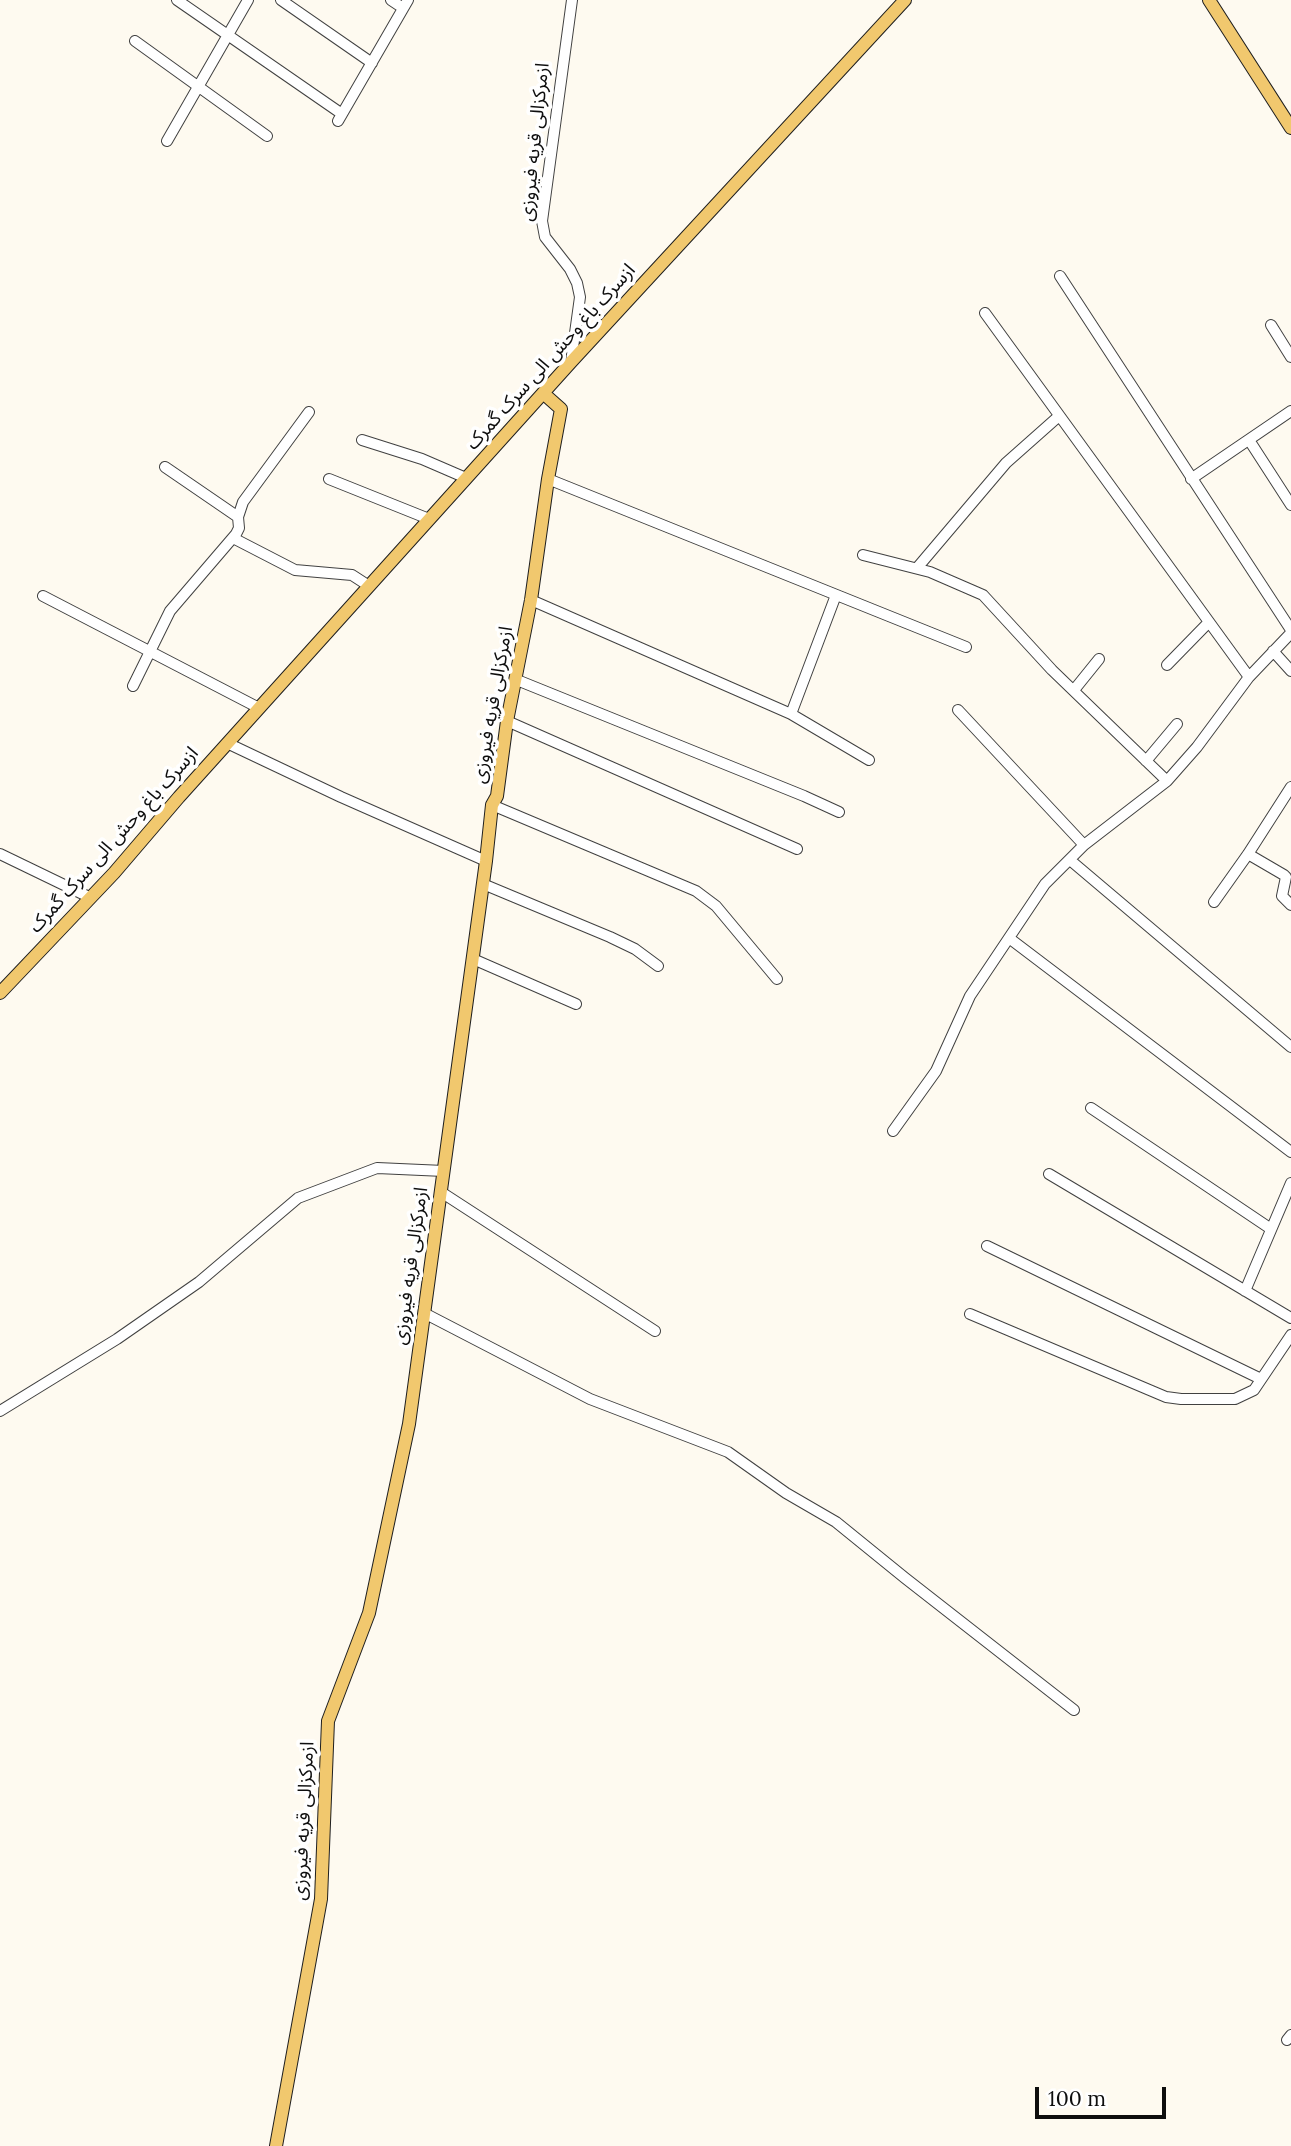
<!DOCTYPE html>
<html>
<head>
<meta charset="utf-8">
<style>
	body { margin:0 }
	#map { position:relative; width:1291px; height:2146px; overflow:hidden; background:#fefaf0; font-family:Lora,serif }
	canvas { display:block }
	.scale { position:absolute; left:1035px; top:2087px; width:131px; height:32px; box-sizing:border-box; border:4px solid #0e0e0e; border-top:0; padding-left:9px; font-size:21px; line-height:24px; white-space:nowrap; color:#0e0e0e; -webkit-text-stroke:5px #fff; paint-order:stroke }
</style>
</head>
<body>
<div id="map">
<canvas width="1291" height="2146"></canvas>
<div class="scale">100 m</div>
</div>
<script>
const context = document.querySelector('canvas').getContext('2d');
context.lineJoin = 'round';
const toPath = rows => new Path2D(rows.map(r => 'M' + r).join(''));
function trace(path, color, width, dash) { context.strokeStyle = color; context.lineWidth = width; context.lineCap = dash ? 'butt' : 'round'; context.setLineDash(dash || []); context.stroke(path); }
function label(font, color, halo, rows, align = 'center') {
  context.font = font + ' Lora,"Noto Sans Arabic",serif'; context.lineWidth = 7; context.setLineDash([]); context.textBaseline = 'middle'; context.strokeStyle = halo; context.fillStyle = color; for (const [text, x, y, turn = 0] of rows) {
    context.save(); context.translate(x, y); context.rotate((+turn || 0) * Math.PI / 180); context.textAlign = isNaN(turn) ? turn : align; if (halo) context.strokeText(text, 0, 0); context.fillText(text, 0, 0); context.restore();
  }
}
const minor = toPath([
	[177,0,342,114],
	[281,0,372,63],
	[391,0,403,8],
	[135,41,267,136],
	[338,121,408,0],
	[167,141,248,0],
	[1060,276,1291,630],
	[985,313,1249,677],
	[1271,325,1291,357],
	[571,362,580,297,577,283,570,269,545,237,542,221,572,0],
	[362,440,422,459,466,478],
	[1249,440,1291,505],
	[165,467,238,517],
	[329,479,429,519],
	[548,479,966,647],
	[1191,479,1291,411],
	[233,538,295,570,352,575,369,586],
	[863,555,930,572,983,595,1052,670,1167,781],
	[917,568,1006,463,1059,416],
	[43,596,259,708],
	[531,600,791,714,869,760],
	[1273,651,1291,671],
	[1167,665,1209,622],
	[517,680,804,796,839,812],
	[133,686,170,611,236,534,239,528,238,517,243,502,309,412],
	[1074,690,1099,659],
	[958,710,1084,845],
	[791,714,836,595],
	[507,721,797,849],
	[227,743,341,797,486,861],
	[1146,761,1177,724],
	[492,805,696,891,716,906,777,979],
	[0,854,89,897],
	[1248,854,1284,875,1286,877,1282,896,1291,905],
	[1070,860,1291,1047],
	[483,884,610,937,635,949,658,966],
	[1214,902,1248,854,1291,787],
	[1009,938,1291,1152],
	[473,959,576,1004],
	[1091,1108,1271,1229],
	[893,1131,936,1071,970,996,1045,884,1084,845,1167,781,1197,747,1249,677,1291,633],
	[1049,1174,1291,1318],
	[441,1192,655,1331],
	[987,1246,1261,1379],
	[1245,1291,1291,1183],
	[424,1313,590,1399,728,1452,786,1493,836,1522,905,1578,1074,1710],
	[970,1314,1166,1397,1181,1399,1235,1399,1254,1390,1291,1335],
	[0,1411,117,1339,199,1282,298,1198,377,1168,444,1171],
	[1287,2040,1291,2035]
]);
const major = toPath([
	[1209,0,1291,128],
	[0,993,114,873,179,797,571,362,905,0],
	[276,2146,321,1899,328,1721,369,1613,409,1424,486,861,492,805,497,796,507,721,531,600,548,479,561,409,543,393]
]);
trace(minor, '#414141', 12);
trace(major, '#1f1f1f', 14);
trace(minor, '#fff', 10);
trace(major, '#f1c86e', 12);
label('19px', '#0e0e0e', '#fff', [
	["ازمرکزالی قریه فیروزی",535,142,-84],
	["ازسرک باغ وحش الی سرک گمرک",551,357,-48],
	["ازمرکزالی قریه فیروزی",493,705,-80],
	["ازسرک باغ وحش الی سرک گمرک",114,840,-48],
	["ازمرکزالی قریه فیروزی",411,1266,-82],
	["ازمرکزالی قریه فیروزی",304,1821,-87]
]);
</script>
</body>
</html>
